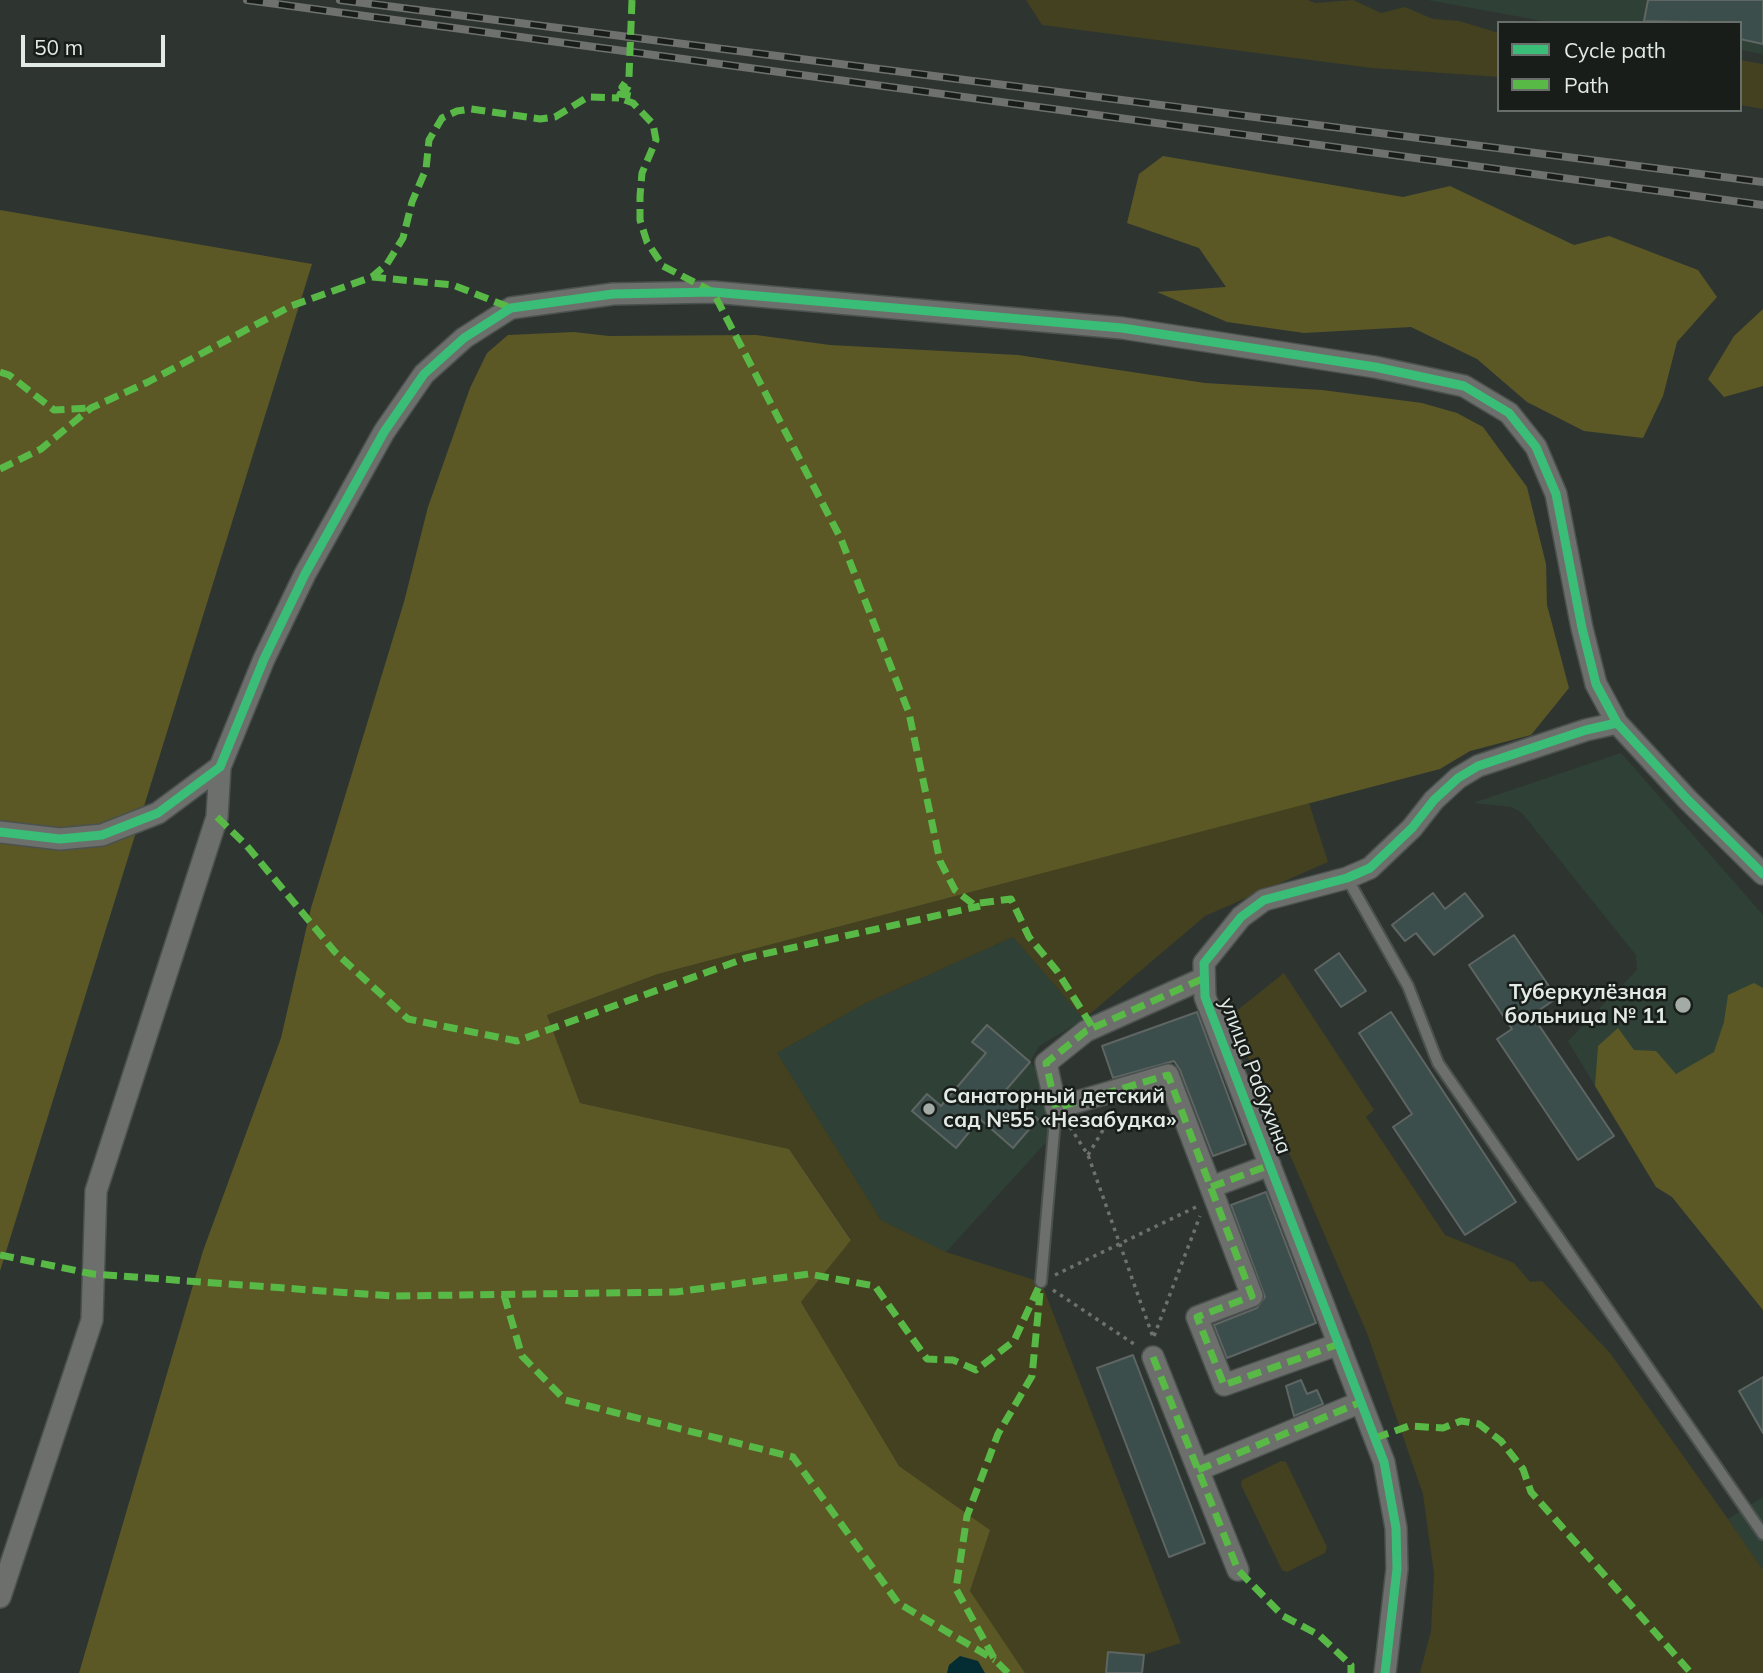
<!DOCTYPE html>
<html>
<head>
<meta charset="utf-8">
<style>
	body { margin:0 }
	#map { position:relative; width:1763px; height:1673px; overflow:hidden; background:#2e3531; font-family:Mulish,sans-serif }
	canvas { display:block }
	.legend { position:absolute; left:1497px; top:21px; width:245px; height:91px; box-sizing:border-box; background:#181d1a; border:2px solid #686f6b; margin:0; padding:9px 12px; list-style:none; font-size:21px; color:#e1eae5 }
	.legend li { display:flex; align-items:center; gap:14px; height:35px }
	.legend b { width:35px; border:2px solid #686f6b }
	.scale { position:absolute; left:21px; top:35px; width:144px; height:32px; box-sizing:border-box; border:4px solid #e1eae5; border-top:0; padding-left:9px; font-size:21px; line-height:24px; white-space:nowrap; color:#e1eae5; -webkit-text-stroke:5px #181d1a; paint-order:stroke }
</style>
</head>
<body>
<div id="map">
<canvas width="1763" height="1673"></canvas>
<ul class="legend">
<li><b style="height:9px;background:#3abd76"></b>Cycle path</li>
<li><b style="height:9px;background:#58b947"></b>Path</li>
</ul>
<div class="scale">50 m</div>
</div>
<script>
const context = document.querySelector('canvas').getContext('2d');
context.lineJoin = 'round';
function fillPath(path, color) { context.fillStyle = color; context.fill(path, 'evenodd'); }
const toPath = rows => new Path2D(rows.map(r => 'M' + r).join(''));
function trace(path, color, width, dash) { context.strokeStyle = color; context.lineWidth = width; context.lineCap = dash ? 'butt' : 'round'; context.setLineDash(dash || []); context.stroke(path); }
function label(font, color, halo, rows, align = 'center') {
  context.font = font + ' Mulish,sans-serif'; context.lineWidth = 5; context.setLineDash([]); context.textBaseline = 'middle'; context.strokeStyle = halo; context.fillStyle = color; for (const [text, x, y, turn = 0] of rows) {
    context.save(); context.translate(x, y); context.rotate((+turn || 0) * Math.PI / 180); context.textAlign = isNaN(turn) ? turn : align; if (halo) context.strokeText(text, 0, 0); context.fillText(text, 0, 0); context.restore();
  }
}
fillPath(toPath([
	[1428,0,1763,0,1763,54,1740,50,1740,23,1554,23],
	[1621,753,1763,915,1763,1310,1672,1197,1656,1187,1568,1041,1637,970,1636,955,1522,813,1512,807,1473,803],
	[1013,937,1084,1019,1039,1046,1030,1062,1044,1078,1049,1139,946,1252,881,1220,777,1053,864,1004],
	[1763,1497,1763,1570,1728,1519]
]), '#2f4136');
fillPath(toPath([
	[1026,0,1308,0,1315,3,1353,0,1381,13,1405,7,1433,19,1459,21,1499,33,1499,77,1372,68,1042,25],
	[1740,60,1763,64,1763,109,1740,105],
	[1309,803,1328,862,1205,916,1084,1019,1013,937,864,1004,777,1053,881,1220,946,1252,1041,1282,1181,1643,1143,1655,1108,1652,1106,1673,1025,1673,970,1591,989,1530,899,1466,801,1302,851,1239,789,1149,580,1103,547,1015,658,974],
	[1284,973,1374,1110,1366,1117,1445,1235,1514,1263,1530,1282,1542,1281,1610,1353,1728,1519,1763,1570,1763,1673,1420,1673,1431,1631,1434,1574,1423,1494,1367,1333,1230,1016],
	[1281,1461,1286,1462,1327,1547,1325,1553,1287,1572,1282,1570,1241,1485,1242,1480]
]), '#43411f');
fillPath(toPath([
	[1163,156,1403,197,1450,186,1574,245,1609,236,1698,270,1717,297,1677,342,1663,396,1643,438,1584,431,1527,402,1477,359,1411,327,1304,333,1227,322,1157,292,1226,287,1199,248,1127,223,1139,174],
	[0,210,312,264,0,1271],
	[1763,309,1763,386,1724,397,1708,379,1734,336],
	[574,332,609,336,756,335,830,345,1018,355,1205,383,1322,390,1422,403,1457,413,1483,427,1527,487,1546,564,1547,605,1569,688,1531,735,1470,751,1440,769,658,974,547,1015,580,1103,789,1149,851,1240,801,1302,899,1466,990,1530,970,1591,1025,1673,79,1673,203,1251,281,1038,311,908,404,602,428,507,470,388,487,353,508,335],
	[1754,983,1763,988,1763,1310,1672,1197,1656,1187,1595,1086,1598,1046,1618,1028,1634,1050,1656,1051,1676,1074,1714,1052,1724,1022,1728,995]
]), '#5b5826');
fillPath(toPath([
	[960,1656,978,1661,985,1673,947,1673,949,1665]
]), '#042c33');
const building = toPath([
	[1648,0,1763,0,1763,44,1740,39,1740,23,1644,21,1648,0],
	[1433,893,1445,909,1465,893,1483,916,1434,955,1416,933,1405,941,1392,925,1433,893],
	[1514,935,1557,998,1532,1015,1614,1136,1578,1160,1497,1039,1512,1029,1469,965,1514,935],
	[1339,953,1366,991,1341,1007,1315,970,1339,953],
	[1197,1012,1246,1144,1213,1156,1180,1070,1174,1061,1113,1078,1102,1046,1197,1012],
	[1391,1012,1516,1202,1465,1235,1393,1127,1412,1114,1359,1033,1391,1012],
	[987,1025,1030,1062,1005,1091,1038,1119,1013,1148,980,1119,956,1148,912,1111,927,1094,941,1106,986,1053,972,1042,987,1025],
	[1266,1192,1316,1323,1227,1358,1214,1325,1257,1308,1265,1297,1231,1205,1266,1192],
	[1133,1355,1205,1543,1169,1557,1097,1368,1133,1355],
	[1763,1377,1763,1433,1739,1391,1763,1377],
	[1301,1380,1307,1394,1317,1390,1323,1404,1294,1416,1286,1386,1301,1380],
	[1108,1652,1144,1655,1142,1673,1106,1673,1108,1652]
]);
fillPath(building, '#3b4e4b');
trace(building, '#5e6563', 2);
const lane = toPath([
	[1347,878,1408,986,1438,1063,1763,1534],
	[1041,1282,1056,1108]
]);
const street = toPath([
	[0,832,60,839,102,835,158,813,220,767,264,659,305,574,384,432,424,374,464,338,511,308,613,294,713,292,1122,328,1375,367,1464,386,1509,413,1536,447,1556,494,1582,628,1596,684,1617,723,1688,800,1763,874],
	[1202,979,1086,1031,1046,1063,1056,1108,1168,1075,1252,1296,1197,1317,1224,1385,1339,1344],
	[1211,1187,1270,1165],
	[1153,1357,1238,1570],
	[1198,1470,1361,1402],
	[0,1597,92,1320,96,1191,217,817,220,767],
	[1385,1673,1397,1569,1396,1528,1384,1462,1205,997,1204,963,1241,917,1264,900,1347,878,1370,868,1412,828,1434,800,1458,778,1478,766,1586,730,1617,723]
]);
trace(lane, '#4b514e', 14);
trace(street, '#4b514e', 24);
trace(toPath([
	[1070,1127,1088,1155,1153,1337],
	[1088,1155,1114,1112],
	[1055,1275,1196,1207],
	[1053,1290,1137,1346],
	[1154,1336,1200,1216]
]), '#6e716e', 3.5, [3.5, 5]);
trace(lane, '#6c6f6c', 10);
trace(street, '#6c6f6c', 21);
const rail = toPath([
	[247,0,1763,205],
	[340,0,1763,182]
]);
trace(rail, '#6e716e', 8);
trace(rail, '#181d1a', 5, [16]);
trace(toPath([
	[632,0,629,77,622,87,632,92,631,96,620,94,619,98,633,103,653,124,656,140,642,173,640,196,640,220,647,242,663,266,713,292,841,539,909,713,940,861,955,890,973,904,1011,899,1029,937,1057,971,1093,1028],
	[372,277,453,285,511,308],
	[0,372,9,375,54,410,91,408],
	[0,469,41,449,91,408,148,382,291,306,372,277,387,264,403,238,412,202,426,169,429,140,442,118,457,111,471,109,540,119,555,117,588,97,619,98],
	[217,817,247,846,335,952,408,1019,517,1041,746,958,980,906],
	[1202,979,1086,1031,1046,1063,1056,1108,1168,1075,1252,1296,1197,1317,1224,1385,1339,1344],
	[1211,1187,1270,1165],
	[0,1255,93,1274,392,1296,676,1292,809,1274,875,1286,927,1359,953,1360,976,1370,1014,1341,1041,1282],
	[504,1295,522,1356,565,1400,793,1457,898,1603,995,1660],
	[1153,1357,1238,1570,1283,1616,1319,1635,1351,1665,1351,1673],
	[1375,1438,1409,1426,1443,1428,1461,1421,1479,1424,1501,1441,1523,1469,1531,1492,1691,1673],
	[1198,1470,1361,1402],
	[1008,1673,995,1660,956,1589,967,1516,998,1434,1032,1376,1040,1293]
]), '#58b947', 7, [14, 7]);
trace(toPath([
	[0,832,60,839,102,835,158,813,220,767,264,659,305,574,384,432,424,374,464,338,511,308,613,294,713,292,1122,328,1375,367,1464,386,1509,413,1536,447,1556,494,1582,628,1596,684,1617,723,1688,800,1763,874],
	[1385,1673,1397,1569,1396,1528,1384,1462,1205,997,1204,963,1241,917,1264,900,1347,878,1370,868,1412,828,1434,800,1458,778,1478,766,1586,730,1617,723]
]), '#3abd76', 9);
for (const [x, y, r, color] of [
	[1683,1005,9,"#a2aba6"],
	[929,1109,7,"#a2aba6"]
]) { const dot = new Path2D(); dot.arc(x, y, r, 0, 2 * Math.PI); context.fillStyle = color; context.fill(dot); trace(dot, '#181d1a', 2.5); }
label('bold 21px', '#e1eae5', '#181d1a', [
	["Туберкулёзная",1667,993],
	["больница № 11",1667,1017],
	["Санаторный детский",943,1097,"left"],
	["сад №55 «Незабудка»",943,1121,"left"]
], 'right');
label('21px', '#e1eae5', '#181d1a', [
	["улица Рабухина",1255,1076,69]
]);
</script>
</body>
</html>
